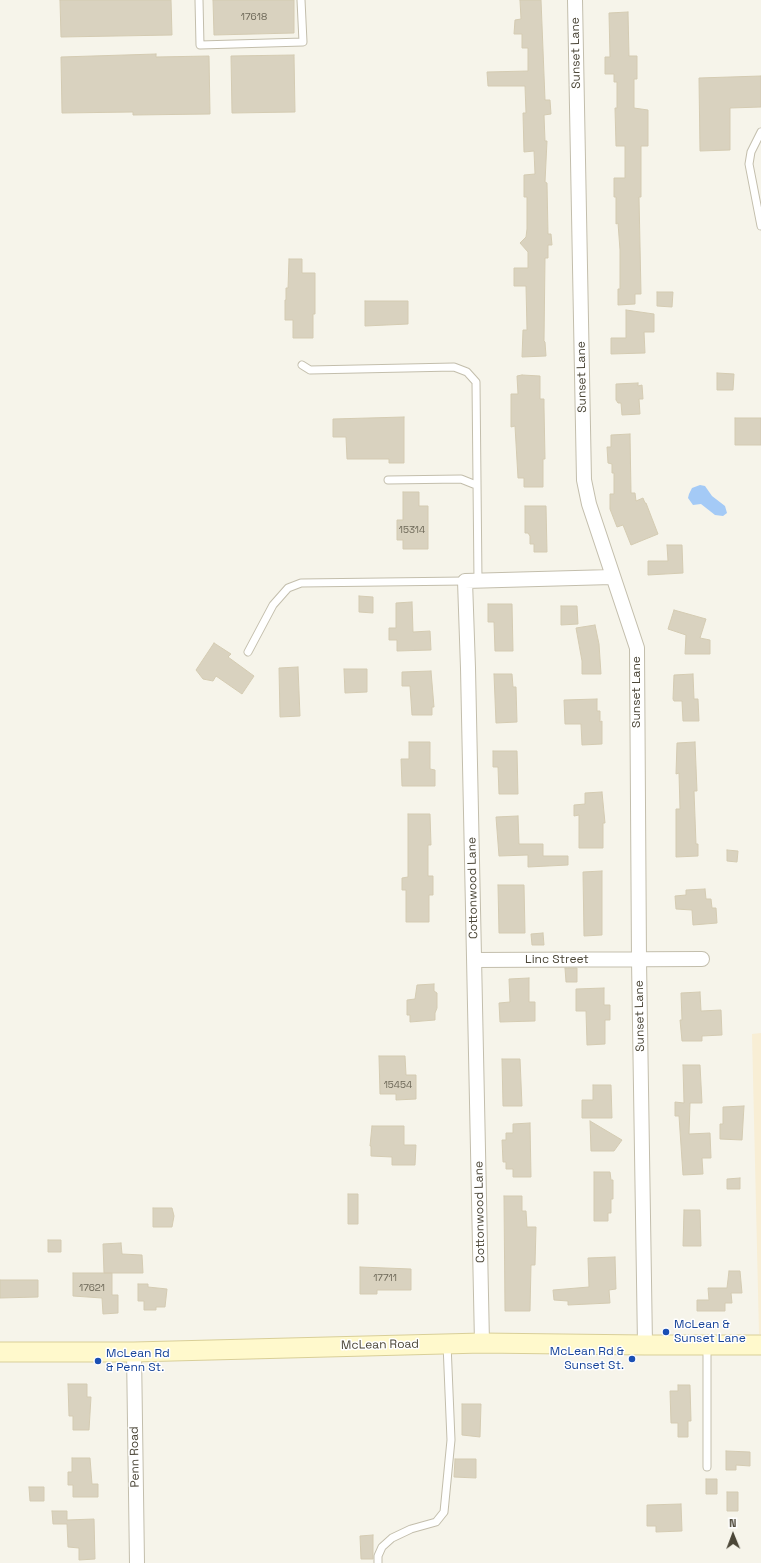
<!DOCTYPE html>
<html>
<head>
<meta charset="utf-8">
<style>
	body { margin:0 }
	#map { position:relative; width:761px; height:1563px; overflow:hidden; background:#f6f4ea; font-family:"Space Grotesk",sans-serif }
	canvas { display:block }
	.north { position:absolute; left:713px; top:1515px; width:40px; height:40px; -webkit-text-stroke:3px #fff; paint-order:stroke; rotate:359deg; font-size:11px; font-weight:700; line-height:16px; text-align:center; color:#4b4637 }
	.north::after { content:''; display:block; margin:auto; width:14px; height:18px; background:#4b4637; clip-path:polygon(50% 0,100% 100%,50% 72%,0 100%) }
</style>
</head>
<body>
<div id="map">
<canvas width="761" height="1563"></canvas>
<div class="north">N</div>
</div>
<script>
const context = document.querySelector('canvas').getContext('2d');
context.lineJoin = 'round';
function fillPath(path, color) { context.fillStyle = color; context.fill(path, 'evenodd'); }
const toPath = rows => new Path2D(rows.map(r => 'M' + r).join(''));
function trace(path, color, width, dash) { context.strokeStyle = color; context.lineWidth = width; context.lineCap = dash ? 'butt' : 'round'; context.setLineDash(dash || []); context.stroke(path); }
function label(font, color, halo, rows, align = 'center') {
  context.font = font + ' "Space Grotesk",sans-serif'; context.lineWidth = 3; context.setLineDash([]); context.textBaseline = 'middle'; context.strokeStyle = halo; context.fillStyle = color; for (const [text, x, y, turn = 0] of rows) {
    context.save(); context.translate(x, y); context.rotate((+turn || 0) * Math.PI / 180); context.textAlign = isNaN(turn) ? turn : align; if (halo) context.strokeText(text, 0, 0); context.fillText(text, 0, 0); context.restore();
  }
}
fillPath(toPath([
	[761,1033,761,1334,759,1334,752,1034]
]), '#f8eed5');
fillPath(toPath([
	[700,485,705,486,712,496,725,506,727,513,723,516,715,515,701,504,693,505,688,498,689,494,692,488]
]), '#a4caf6');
const building = toPath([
	[60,0,171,0,172,35,61,37,60,0],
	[213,0,294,0,294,33,214,35,213,0],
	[520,0,541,0,545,100,550,100,551,114,544,115,545,141,547,141,545,182,547,183,548,234,551,234,552,245,548,245,548,258,545,258,544,341,545,342,546,356,522,357,523,330,527,330,526,286,514,286,514,268,528,268,528,252,520,243,526,237,527,229,527,197,524,197,524,175,535,174,534,151,524,152,523,113,526,113,525,86,488,86,487,72,528,71,528,48,522,48,522,34,514,34,515,20,521,19,520,0],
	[628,12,629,56,637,56,637,79,634,79,634,108,648,110,648,146,641,146,641,197,639,197,641,294,635,294,635,304,618,305,618,289,620,289,620,250,618,223,616,224,616,197,614,197,614,178,625,178,625,146,616,146,615,108,617,108,617,82,614,82,614,74,605,74,605,57,610,57,609,13,628,12],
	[156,54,156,57,209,56,210,114,133,115,133,112,62,113,61,57,156,54],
	[294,55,295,112,232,113,231,56,294,55],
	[761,76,761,107,730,108,730,150,700,151,699,78,761,76],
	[289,259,302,259,302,273,315,273,315,314,313,314,313,338,293,338,293,320,285,320,285,300,286,300,286,288,288,288,289,259],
	[657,292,673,292,672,307,657,306,657,292],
	[365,301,408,301,408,324,365,326,365,301],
	[626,310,654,314,654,332,644,332,645,353,611,354,611,338,626,338,626,310],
	[717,373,734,374,733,390,717,390,717,373],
	[522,375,540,376,540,399,544,399,544,407,545,459,543,459,543,487,524,487,524,478,518,478,515,426,511,427,511,394,518,394,517,376,522,375],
	[638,383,638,386,642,385,643,399,639,399,640,414,622,415,621,403,618,403,616,400,616,384,638,383],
	[404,417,404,463,389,463,389,459,347,459,346,437,333,437,333,419,404,417],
	[735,418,761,418,761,445,735,445,735,418],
	[630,434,631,493,635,493,636,501,643,498,645,503,646,503,658,534,631,545,623,525,617,527,610,509,610,494,614,494,614,473,612,473,612,464,608,463,607,447,611,447,611,435,630,434],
	[403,492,419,492,419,506,428,506,428,549,403,549,403,540,397,540,397,520,403,520,403,492],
	[525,506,546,506,547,552,534,552,534,544,530,544,530,536,528,533,525,533,525,506],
	[667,545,682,545,683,573,648,575,648,561,668,561,667,545],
	[359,596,373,597,373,613,359,612,359,596],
	[412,602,413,632,430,631,431,650,397,651,397,640,389,640,389,628,396,628,396,603,412,602],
	[488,604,512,604,513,651,495,651,494,622,488,622,488,604],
	[561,606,577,606,578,624,561,625,561,606],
	[674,610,706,619,700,638,710,640,710,654,685,654,686,635,668,629,674,610],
	[595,625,599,644,601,674,582,674,582,661,576,628,595,625],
	[214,643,231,654,228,657,254,676,242,694,216,676,213,681,203,679,196,670,214,643],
	[298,667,300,716,280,717,279,668,298,667],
	[344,669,367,669,367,692,345,693,344,669],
	[431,671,434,707,432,707,432,715,412,715,410,686,402,686,402,672,431,671],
	[494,674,512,674,513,687,516,687,517,722,496,723,494,674],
	[693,674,694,699,698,699,699,721,683,721,682,701,674,701,673,699,674,675,693,674],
	[597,699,597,711,600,711,600,722,602,721,602,744,582,745,581,724,565,724,564,700,597,699],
	[409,742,430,742,430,769,435,770,435,786,402,786,401,759,409,759,409,742],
	[695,742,697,791,694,791,696,844,698,844,698,856,676,857,676,809,680,809,679,773,676,774,677,743,695,742],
	[493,751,517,751,518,794,499,794,498,767,493,767,493,751],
	[602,792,605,823,603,823,603,848,579,848,579,815,574,816,574,805,585,804,585,793,602,792],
	[408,814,430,814,431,845,428,845,428,876,433,876,433,895,429,895,429,922,406,922,406,890,402,890,402,878,408,877,408,814],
	[518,816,519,844,543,844,543,856,568,856,568,865,528,867,528,855,499,856,496,817,518,816],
	[727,850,738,851,737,862,727,861,727,850],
	[602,871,602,935,584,936,583,872,602,871],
	[498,885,524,885,525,933,499,933,498,885],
	[705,889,706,899,711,899,712,908,716,908,717,923,693,925,692,910,676,909,675,896,686,895,686,890,705,889],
	[543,933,544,945,532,945,531,934,543,933],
	[565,968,577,968,577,982,566,982,565,968],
	[529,978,529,1002,535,1002,535,1021,500,1022,499,1003,510,1002,509,979,529,978],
	[434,984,434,991,437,993,437,1008,435,1013,435,1020,410,1022,410,1015,407,1015,407,1000,415,999,417,985,434,984],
	[604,988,604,1005,610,1005,610,1020,605,1020,605,1044,587,1045,586,1011,576,1011,576,989,604,988],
	[700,992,701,1011,721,1010,722,1035,702,1036,702,1041,682,1041,680,1020,682,1020,681,993,700,992],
	[379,1056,405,1056,406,1075,416,1075,416,1099,396,1100,396,1094,380,1094,379,1056],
	[502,1059,520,1059,522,1106,503,1106,502,1059],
	[683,1065,700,1065,702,1103,690,1103,689,1134,710,1133,711,1158,702,1158,703,1174,683,1175,679,1116,675,1116,675,1102,684,1103,683,1065],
	[593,1085,611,1085,612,1118,582,1118,582,1100,593,1100,593,1085],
	[744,1106,742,1140,720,1139,720,1124,723,1124,723,1107,744,1106],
	[590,1121,622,1140,614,1151,591,1151,590,1121],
	[530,1123,531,1177,513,1177,513,1169,506,1169,506,1162,503,1162,502,1140,506,1140,506,1133,513,1133,513,1124,530,1123],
	[372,1126,404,1126,404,1145,416,1145,415,1165,392,1165,392,1157,371,1156,371,1146,370,1146,372,1126],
	[594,1172,610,1172,611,1180,613,1180,613,1199,611,1199,611,1213,608,1213,608,1221,594,1221,594,1172],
	[740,1178,740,1189,727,1189,727,1179,740,1178],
	[348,1194,358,1194,358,1224,348,1224,348,1194],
	[504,1196,522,1196,522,1211,526,1211,527,1227,536,1227,535,1265,531,1265,530,1311,505,1311,504,1196],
	[153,1208,172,1208,174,1216,172,1227,153,1227,153,1208],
	[684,1210,700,1210,701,1246,683,1246,684,1210],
	[48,1240,61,1240,61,1252,48,1252,48,1240],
	[121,1243,122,1254,142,1255,143,1273,104,1273,103,1244,121,1243],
	[615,1257,616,1289,609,1290,610,1303,568,1305,568,1301,554,1300,553,1290,589,1287,588,1258,615,1257],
	[360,1267,411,1269,411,1290,377,1290,377,1294,360,1294,360,1267],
	[729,1271,740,1271,742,1293,731,1293,732,1303,725,1303,725,1311,697,1311,697,1300,709,1300,708,1288,727,1288,729,1271],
	[73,1273,112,1273,112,1295,118,1295,118,1313,103,1314,102,1298,73,1296,73,1273],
	[0,1280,38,1280,38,1297,0,1298,0,1280],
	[138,1284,148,1284,148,1287,167,1289,165,1307,156,1307,156,1310,144,1310,144,1301,138,1301,138,1284],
	[68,1384,87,1384,87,1397,91,1397,89,1430,73,1430,73,1416,69,1416,68,1384],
	[678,1385,690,1385,691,1421,688,1421,688,1437,678,1437,678,1423,671,1423,670,1391,678,1391,678,1385],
	[462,1404,481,1404,480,1437,462,1435,462,1404],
	[726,1451,750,1452,750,1466,736,1465,736,1470,726,1470,726,1451],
	[72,1458,90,1458,92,1484,98,1484,98,1497,73,1497,73,1485,68,1485,68,1472,72,1472,72,1458],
	[455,1459,476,1459,476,1478,454,1477,455,1459],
	[706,1479,717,1479,717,1494,706,1494,706,1479],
	[29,1487,44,1487,44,1501,30,1501,29,1487],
	[727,1492,738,1492,738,1511,727,1511,727,1492],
	[681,1504,682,1531,656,1532,656,1526,647,1526,647,1505,681,1504],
	[52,1511,67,1511,67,1520,94,1519,95,1559,79,1560,79,1548,68,1547,67,1524,53,1524,52,1511],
	[373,1535,373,1559,361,1559,360,1536,373,1535]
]);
fillPath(building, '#d9d2bf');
trace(building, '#d4cbb2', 1);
const lane = toPath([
	[199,0,200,45,303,42,301,0],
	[761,132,751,152,749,164,761,226],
	[302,365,310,370,454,367,467,372,476,382,478,581],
	[388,480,461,479,476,485],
	[248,652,273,605,288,588,301,583,465,581],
	[707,1467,707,1345],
	[378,1563,378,1556,382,1547,392,1538,411,1529,436,1522,444,1512,451,1440,447,1344]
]);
const street = toPath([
	[575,0,584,480,589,504,637,648,639,960,645,1345],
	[474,960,702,959],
	[482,1343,468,668,465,581,612,577],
	[134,1352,137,1563]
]);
const secondary = toPath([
	[0,1352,134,1352,482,1343,645,1345,761,1345]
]);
trace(lane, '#c3beac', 9);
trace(street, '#c3beac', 16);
trace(secondary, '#d9cf98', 21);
trace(lane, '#fff', 7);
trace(street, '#fff', 14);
trace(secondary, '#fff9cc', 19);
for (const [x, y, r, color] of [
	[666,1332,4,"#1a4fb4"],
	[632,1359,4,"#1a4fb4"],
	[98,1361,4,"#1a4fb4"]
]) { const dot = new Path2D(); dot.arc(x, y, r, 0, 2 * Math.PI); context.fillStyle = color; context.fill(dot); trace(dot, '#fff', 1.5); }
label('10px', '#6e6959', null, [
	["17618",254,17],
	["15314",412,530],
	["15454",398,1085],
	["17711",385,1278],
	["17621",92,1288]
]);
label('12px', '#4b4637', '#fff', [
	["Sunset Lane",576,53,-91],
	["Sunset Lane",582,377,-91],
	["Sunset Lane",637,692,-90],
	["Cottonwood Lane",473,888,-91],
	["Linc Street",557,960],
	["Sunset Lane",640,1016,-91],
	["Cottonwood Lane",480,1212,-91],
	["McLean Road",380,1345,-1],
	["Penn Road",135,1457,-91]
]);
label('12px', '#164399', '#fff', [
	["McLean &",674,1325],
	["Sunset Lane",674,1339],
	["McLean Rd &",624,1352,"right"],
	["Sunset St.",624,1366,"right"],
	["McLean Rd",106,1354],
	["& Penn St.",106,1368]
], 'left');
</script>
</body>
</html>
